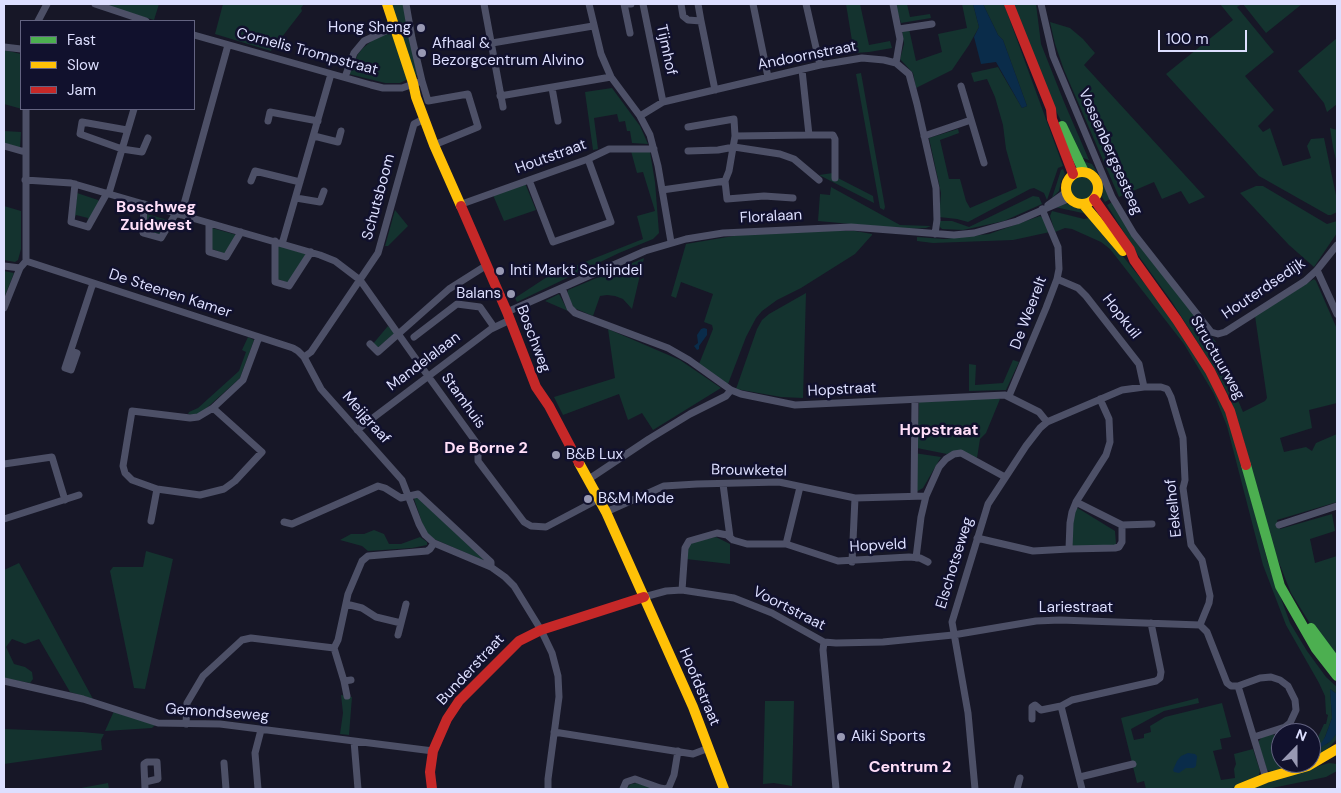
<!DOCTYPE html>
<html>
<head>
<meta charset="utf-8">
<style>
	body { margin:0 }
	#map { position:relative; width:1341px; height:793px; overflow:hidden; background:#171727; font-family:"DM Sans",sans-serif }
	canvas { display:block }
	.frame { position:absolute; inset:0; border:5px solid #dddfff; pointer-events:none }
	.legend { position:absolute; left:20px; top:20px; width:175px; height:90px; box-sizing:border-box; background:#11112d; border:1px solid #636381; margin:0; padding:6px 9px; list-style:none; font-size:15px; color:#dddfff }
	.legend li { display:flex; align-items:center; gap:10px; height:25px }
	.legend b { width:25px; border:1px solid #636381 }
	.north { position:absolute; left:1271px; top:723px; width:50px; height:50px; box-sizing:border-box; background:#11112d; border:1px solid #636381; border-radius:50%; rotate:22deg; font-size:14px; font-weight:700; line-height:20px; text-align:center; color:#dddfff }
	.north::after { content:''; display:block; margin:auto; width:18px; height:22px; background:#9899b3; clip-path:polygon(50% 0,100% 100%,50% 72%,0 100%) }
	.scale { position:absolute; left:1158px; top:30px; width:89px; height:22px; box-sizing:border-box; border:2px solid #dddfff; border-top:0; padding-left:6px; font-size:15px; line-height:18px; white-space:nowrap; color:#dddfff; -webkit-text-stroke:4px #11112d; paint-order:stroke }
</style>
</head>
<body>
<div id="map">
<canvas width="1341" height="793"></canvas>
<div class="frame"></div>
<ul class="legend">
<li><b style="height:6px;background:#4caf50"></b>Fast</li>
<li><b style="height:6px;background:#ffc107"></b>Slow</li>
<li><b style="height:6px;background:#c62828"></b>Jam</li>
</ul>
<div class="north">N</div>
<div class="scale">100 m</div>
</div>
<script>
const context = document.querySelector('canvas').getContext('2d');
context.lineJoin = 'round';
function fillPath(path, color) { context.fillStyle = color; context.fill(path, 'evenodd'); }
const toPath = rows => new Path2D(rows.map(r => 'M' + r).join(''));
function trace(path, color, width, dash) { context.strokeStyle = color; context.lineWidth = width; context.lineCap = dash ? 'butt' : 'round'; context.setLineDash(dash || []); context.stroke(path); }
function label(font, color, halo, rows, align = 'center') {
  context.font = font + ' "DM Sans",sans-serif'; context.lineWidth = 5; context.setLineDash([]); context.textBaseline = 'middle'; context.strokeStyle = halo; context.fillStyle = color; for (const [text, x, y, turn = 0] of rows) {
    context.save(); context.translate(x, y); context.rotate((+turn || 0) * Math.PI / 180); context.textAlign = isNaN(turn) ? turn : align; if (halo) context.strokeText(text, 0, 0); context.fillText(text, 0, 0); context.restore();
  }
}
fillPath(toPath([
	[100,4,159,4,154,20],
	[223,4,304,4,301,8,302,11,275,46,273,46,271,51,215,34],
	[390,4,403,4,418,75,414,76],
	[846,4,860,4,869,45,890,41,892,48,869,52,854,53],
	[895,4,907,4,910,17,930,14,931,18,901,23],
	[962,4,973,4,979,27,969,45,952,70,916,88,913,73,900,59,904,44,902,30,909,29,916,61,942,52,938,34,967,28],
	[983,4,1004,4,1063,166,1058,168,1047,200,1044,193,1034,188,1030,189,968,222,957,219,939,217,941,193,929,138,958,129,959,133,940,140,949,179,960,179,966,201,970,208,1017,188,1006,149,1003,125,995,97,987,79,974,82,971,73,998,67,1022,108,1027,106,1003,40,998,35],
	[1012,4,1036,4,1041,44,1064,102,1089,160,1083,158,1080,159,1055,109],
	[1220,4,1242,4,1237,7,1274,52,1245,76,1274,110,1258,126,1263,132,1270,128,1283,166,1311,158,1307,146,1311,139,1324,138,1337,200,1337,212,1331,215,1328,215,1259,176,1166,74,1233,20],
	[1243,4,1302,4,1266,33],
	[1050,22,1070,28,1083,39,1095,53,1084,65,1205,197,1189,204,1181,191,1162,199,1154,182,1119,197,1064,70,1055,44],
	[391,32,408,79,400,83,385,83,349,74,358,54,363,48,374,39],
	[1337,38,1337,104,1327,112,1324,103,1298,71],
	[4,50,21,54,22,109,4,104],
	[861,73,885,207,884,210,880,208,856,74],
	[612,88,640,126,648,144,632,143,630,131,627,131,625,121,619,122,617,114,594,118,598,149,593,150,585,92],
	[1330,128,1337,130,1337,164,1333,147],
	[4,131,21,132,20,148,4,143],
	[631,151,650,152,655,182,659,233,653,239,619,253,517,302,515,298,547,277,643,239,637,216,655,211,643,172,637,173],
	[1083,161,1092,164,1100,177,1110,199,1105,202,1102,197,1103,189,1100,177,1094,172,1084,167],
	[1063,169,1065,174,1061,181,1059,191,1052,198,1061,170],
	[833,173,834,176,873,196,874,203,819,175],
	'1070 188a12 12 0 1 1 24 0a12 12 0 1 1-24 0Z',
	[525,183,536,210,504,221,493,195],
	[1256,186,1263,186,1327,224,1337,221,1337,233,1314,267,1289,245,1240,193],
	[831,187,900,225,931,226,926,228,906,229,818,221,820,194,830,195],
	[77,193,98,200,100,203,87,223,88,218,76,215,74,220],
	[1033,196,1039,197,1042,204,1004,221,963,230,942,229,940,227,939,221,952,221,969,227],
	[1064,202,1074,207,1082,208,1087,214,1055,207],
	[1112,202,1138,243,1216,342,1210,346,1227,374,1243,412,1265,401,1267,398,1255,316,1314,279,1316,281,1337,329,1337,403,1309,410,1312,428,1280,438,1284,452,1306,447,1312,451,1316,443,1337,434,1337,502,1277,520,1280,529,1332,514,1335,531,1310,539,1315,563,1337,556,1337,660,1314,630,1291,593,1270,540,1243,438,1231,401,1217,373,1172,302,1138,255,1107,205],
	[4,206,21,211,21,249,18,260,15,262,4,260],
	[395,210,408,226,388,246,385,246],
	[1052,211,1084,219,1089,218,1118,250,1161,304,1203,365,1231,425,1268,563,1290,623,1307,651,1326,677,1337,687,1337,694,1330,689,1332,718,1322,745,1327,744,1337,733,1337,739,1320,757,1311,761,1311,749,1313,743,1318,737,1324,724,1326,724,1328,715,1326,714,1325,696,1319,683,1286,625,1263,565,1227,426,1214,394,1184,344,1110,249,1101,242,1072,229,1065,228,1055,232,1050,216],
	[147,214,168,220,160,234,147,231],
	[1040,216,1045,219,1050,232,1013,240,933,243,917,241,917,237,944,239,989,234],
	[212,228,237,235,226,254,212,249],
	[809,231,855,231,872,234,872,235,855,254,801,288,777,300,762,311,756,318,746,337,728,384,699,364,713,329,712,325,704,322,713,294,681,282,676,298,671,296,686,244,751,233],
	[277,245,306,254,288,283,278,279],
	[644,258,632,309,623,299,615,296,607,295,600,296,593,316,574,308,567,294,568,290],
	[4,271,14,273,4,298],
	[806,293,803,398,781,397,736,389,757,329,762,320,769,314],
	[559,294,568,311,545,301],
	[388,326,395,333,376,349,372,345],
	[608,329,680,360,721,388,653,430,642,413,628,420,619,394,563,415,554,397,615,378],
	[248,337,254,340,240,378,200,414,197,416,188,414,189,412,198,408,239,371,246,352,242,350],
	[1013,360,1019,362,1006,390,969,391,969,364,976,365,975,385,1003,383],
	[998,398,1000,399,986,433,980,439,977,458,954,452,947,454,917,448,919,402],
	[914,453,941,457,923,488,916,492],
	[416,496,485,561,434,539,428,534,424,528,414,499],
	[1076,507,1115,531,1116,544,1115,546,1073,549,1069,525],
	[374,530,384,534,389,544,401,544,420,537,427,542,427,545,412,548,368,551,362,546,340,540,351,534,364,534],
	[716,537,730,544,730,564,686,559,688,546,692,542],
	[146,551,173,559,145,689,134,688,110,571,113,567,143,567],
	[19,563,93,699,70,692,39,639,25,644,12,639,6,647,14,664,25,667,32,672,33,679,30,683,4,678,4,570],
	[341,695,352,697,349,735,340,734,343,713],
	[1198,698,1199,703,1164,711,1131,729,1134,740,1144,738,1144,734,1151,732,1150,726,1165,717,1222,703,1231,737,1220,739,1222,749,1213,751,1221,780,1235,778,1234,769,1236,764,1234,754,1253,749,1260,771,1258,778,1230,789,1146,789,1144,781,1137,783,1121,718],
	[765,701,794,701,792,786,774,783,763,784],
	[114,711,155,725,152,728,105,731],
	[4,729,82,732,104,734,101,740,102,750,4,764],
	[1273,734,1277,738,1271,744,1281,756,1281,763,1305,763,1274,773,1267,770,1258,742,1262,737],
	[1329,763,1337,764,1337,771,1326,777,1267,789,1248,789,1282,777],
	[108,783,109,789,75,789,81,788],
	[637,783,656,789,626,789,631,784]
]), '#14332f');
fillPath(toPath([
	[973,4,983,4,998,35,1003,40,1027,106,1022,108,996,62,981,64,974,37,979,27],
	[704,328,707,329,707,335,699,346,699,349,697,350,694,346,698,343,697,335,701,329],
	[1330,689,1337,694,1337,733,1331,741,1317,750,1325,737,1332,718],
	[1188,753,1195,754,1197,756,1196,766,1194,768,1186,768,1179,773,1174,772,1173,770,1177,761,1181,756]
]), '#0a2c4a');
trace(toPath([
	[95,4,146,21],
	[484,4,503,107],
	[589,4,601,54,611,77,640,116,650,135,658,166,671,242],
	[643,4,663,102],
	[681,4,683,16,688,20,701,21,715,90],
	[698,4,701,21],
	[753,4,768,77],
	[806,4,820,65],
	[893,4,900,39,896,63],
	[1041,4,1053,56,1112,197,1134,234,1211,332,1218,334,1225,332,1305,281,1317,270,1337,245],
	[38,21,47,4],
	[899,29,932,24],
	[630,33,624,4,631,4],
	[194,35,371,85,383,88,402,88,422,81,412,38,406,4],
	[492,43,593,26],
	[4,47,21,49],
	[345,77,354,53,364,41,394,27],
	[422,81,428,101,468,94,478,127,434,145],
	[961,86,984,163],
	[552,88,558,121],
	[500,96,611,77],
	[640,116,663,102,820,65,862,58,884,60,896,63,909,74,917,104,936,188,937,220,935,234],
	[268,121,270,112,318,121],
	[688,127,734,119,735,136],
	[127,130,82,122,80,134,122,149,142,152,148,138],
	[809,135,833,135,835,139,835,178],
	[314,136,338,142,341,131],
	[924,136,971,120],
	[4,146,25,152],
	[688,151,718,150,734,147,780,154,794,159,819,180],
	[25,180,71,183,320,255,335,261,360,280,428,376,478,445,478,461,524,522,531,526,546,527,599,499],
	[529,180,553,242,611,222,588,159],
	[251,181,255,171,300,182],
	[725,181,727,199,764,196,793,198],
	[75,184,71,222,88,227,107,193],
	[662,190,725,181,729,171,735,136,809,135,802,70],
	[109,193,134,109],
	[296,198,320,202,324,191],
	[144,204,143,233,161,238,176,213],
	[459,205,588,159,609,149,654,149],
	[1048,205,1066,192],
	[181,215,228,45],
	[209,223,209,252,226,257,241,232],
	[275,241,275,282,289,286,311,252],
	[282,244,331,74],
	[26,261,293,348,298,351,304,357,321,389,402,480,419,524,425,535,434,543,491,567,505,577,514,586,541,630,552,653,558,676,559,697,548,779,548,789],
	[4,266,20,268],
	[1317,270,1337,314],
	[1057,279,1078,288,1086,296,1139,364,1144,387],
	[562,288,570,308,575,313,668,348,689,360,731,390,741,394,795,405,1005,395,1039,412,1047,422],
	[4,308,20,268,26,261,26,109],
	[507,312,645,251,686,239,723,233,829,228,851,227,954,235,974,233,1017,221,1070,198],
	[414,337,457,304,480,307,494,327],
	[370,344,378,352,449,289,487,265],
	[71,351,77,353,71,370,65,368,93,283],
	[304,357,311,352,378,253,414,124,424,119],
	[1009,396,1046,308,1057,279,1059,269,1058,247,1042,209],
	[213,408,198,417,190,418,132,411,123,466,125,473,132,480,157,489,200,495,224,489,235,481,262,452,213,408,243,380,259,337],
	[357,430,491,329,510,320],
	[4,464,52,457,65,500],
	[589,479,649,439,690,414,726,396,731,390],
	[723,484,730,537],
	[914,496,915,400],
	[1076,502,1122,525,1152,524],
	[606,512,664,486,697,484,779,482,855,498,926,496],
	[4,519,79,495],
	[151,521,157,489],
	[284,522,292,524,378,486,385,488,401,498,418,494,491,562,491,567],
	[1279,525,1337,506],
	[977,538,1033,551,1069,549,1115,548,1119,547,1122,542,1122,525],
	[786,544,800,487],
	[1069,549,1070,523,1072,512,1076,502,1106,455,1110,442,1109,419,1100,399],
	[916,558,921,517,926,496,939,467,946,459,954,454,961,453,1005,477],
	[852,562,855,498],
	[682,590,685,548,689,541,717,533,727,535,733,540,747,544,786,544,838,561,909,557,920,558,928,562],
	[644,597,666,591,682,590,734,598,772,613,824,642,836,643,883,642,953,635,1036,621,1060,620,1200,625],
	[346,604,362,608,376,617,401,623],
	[398,635,406,604],
	[824,642,823,650,836,789],
	[351,680,344,681,334,648,338,640,348,594,362,561,368,556,427,551,430,549,434,543],
	[4,681,83,699,158,723,220,724,433,751],
	[344,681,347,696],
	[1238,686,1260,678,1271,677,1280,680,1288,686,1295,700,1296,710,1290,723,1285,727,1254,737],
	[1032,719,1032,707,1035,705,1041,710,1061,706],
	[186,724,187,703,203,676,242,640,251,638,334,648],
	[554,732,693,754,709,748],
	[354,741,358,789],
	[224,763,226,789],
	[1080,777,1133,764],
	[145,782,158,779,157,762,147,762,144,764,144,766,145,789],
	[258,789,255,753,261,730],
	[623,789,626,782,635,779,660,788,666,789,669,787,674,775,678,751],
	[975,789,968,713,952,622,988,504,1026,446,1040,428,1047,422,1122,390,1144,387,1161,387,1167,389,1171,397,1183,438,1185,480,1183,488,1191,545,1202,560,1210,596,1209,603,1200,625,1207,632,1227,683,1231,686,1238,686,1266,778],
	[1017,789,1020,778],
	[1082,789,1061,706,1072,700,1156,681,1160,678,1161,672,1151,623]
]), '#4d5067', 7);
trace(toPath([
	[1062,126,1084,172],
	[1246,465,1280,586,1316,649,1337,676],
	[1311,628,1337,663]
]), '#4caf50', 10);
trace(toPath([
	[387,4,413,83,416,97,434,145,461,206],
	'1066 188a16 16 0 1 1 32 0a16 16 0 1 1-32 0Z',
	[1083,204,1123,251],
	[579,463,606,512,693,707,724,789],
	[1239,789,1266,778,1308,766,1337,749]
]), '#ffc107', 10);
trace(toPath([
	[1009,4,1051,109,1052,119,1073,174],
	[1094,199,1130,250,1134,260,1177,320,1210,371,1230,411,1246,465],
	[461,206,507,312,536,387,549,406,579,463],
	[432,789,430,772,433,751,447,719,459,701,519,641,541,630,644,597]
]), '#c62828', 10);
for (const [x, y, r, color] of [
	[421,28,5,"#9899b3"],
	[422,53,5,"#9899b3"],
	[500,271,5,"#9899b3"],
	[511,294,5,"#9899b3"],
	[556,455,5,"#9899b3"],
	[588,499,5,"#9899b3"],
	[841,737,5,"#9899b3"]
]) { const dot = new Path2D(); dot.arc(x, y, r, 0, 2 * Math.PI); context.fillStyle = color; context.fill(dot); trace(dot, '#11112d', 2); }
label('15px', '#dddfff', '#11112d', [
	["Hong Sheng",411,28,"right"],
	["Afhaal &",432,44],
	["Bezorgcentrum Alvino",432,61],
	["Inti Markt Schijndel",510,271],
	["Balans",501,294,"right"],
	["B&B Lux",566,455],
	["B&M Mode",598,499],
	["Aiki Sports",851,737]
], 'left');
label('15px', '#dddfff', '#11112d', [
	["Tijmhof",666,50,78],
	["Cornelis Trompstraat",307,52,15],
	["Andoornstraat",807,56,-11],
	["Vossenbergsesteeg",1110,152,66],
	["Houtstraat",551,157,-20],
	["Schutsboom",379,197,-75],
	["Floralaan",771,217,-3],
	["Houterdsedijk",1264,289,-34],
	["De Steenen Kamer",170,294,18],
	["De Weerelt",1029,313,-69],
	["Hopkuil",1121,317,52],
	["Boschweg",533,339,69],
	["Structuurweg",1217,358,60],
	["Mandelalaan",424,362,-37],
	["Hopstraat",842,390,-3],
	["Stamhuis",463,401,54],
	["Meijgraaf",366,418,48],
	["Brouwketel",749,471,1],
	["Eekelhof",1174,508,-96],
	["Hopveld",878,546,-3],
	["Elschotseweg",955,563,-73],
	["Lariestraat",1076,608],
	["Voortstraat",789,609,27],
	["Bunderstraat",471,670,-47],
	["Hoofdstraat",699,687,67],
	["Gemondseweg",217,713,4]
]);
label('bold 16px', '#ffdff9', '#11112d', [
	["Boschweg",156,208],
	["Zuidwest",156,226],
	["Hopstraat",939,431],
	["De Borne 2",486,449],
	["Centrum 2",910,768]
]);
</script>
</body>
</html>
